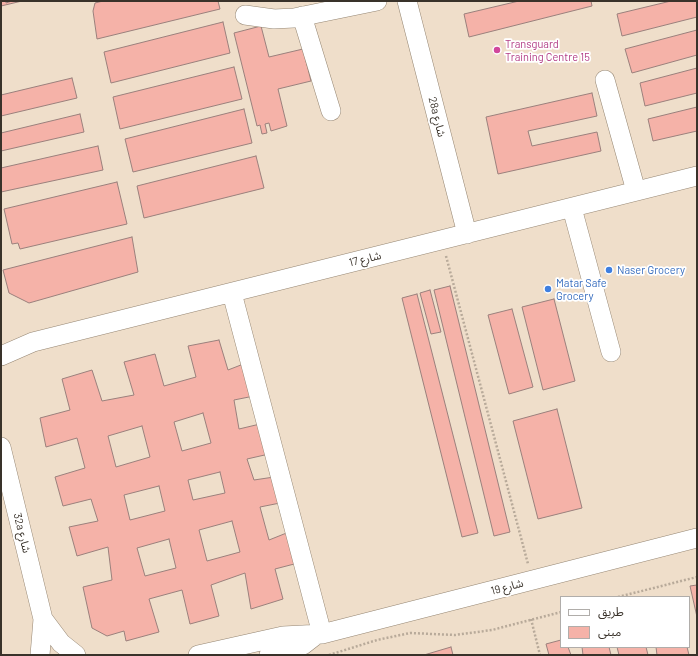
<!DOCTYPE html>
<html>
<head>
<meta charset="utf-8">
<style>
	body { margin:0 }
	#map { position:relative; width:698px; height:656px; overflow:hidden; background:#efdeca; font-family:Barlow,"Noto Sans Arabic",sans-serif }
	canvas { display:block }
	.frame { position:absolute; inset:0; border:2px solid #39322a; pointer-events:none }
	.legend { position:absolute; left:560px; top:596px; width:130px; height:52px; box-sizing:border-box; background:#fff; border:1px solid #b0adaa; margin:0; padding:5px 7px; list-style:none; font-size:12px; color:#39322a }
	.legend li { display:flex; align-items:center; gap:8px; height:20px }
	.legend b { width:20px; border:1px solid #b0adaa }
</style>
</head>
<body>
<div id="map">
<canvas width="698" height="656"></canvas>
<div class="frame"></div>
<ul class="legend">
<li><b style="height:5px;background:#fff"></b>طريق</li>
<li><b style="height:11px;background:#f5b2a8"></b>مبنى</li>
</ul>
</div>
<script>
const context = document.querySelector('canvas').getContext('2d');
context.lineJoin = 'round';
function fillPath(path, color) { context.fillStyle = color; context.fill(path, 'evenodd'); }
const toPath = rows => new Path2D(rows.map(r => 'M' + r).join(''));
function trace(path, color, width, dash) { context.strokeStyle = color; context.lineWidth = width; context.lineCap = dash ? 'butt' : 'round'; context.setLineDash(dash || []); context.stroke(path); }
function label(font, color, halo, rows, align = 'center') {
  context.font = font + ' Barlow,"Noto Sans Arabic",sans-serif'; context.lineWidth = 3.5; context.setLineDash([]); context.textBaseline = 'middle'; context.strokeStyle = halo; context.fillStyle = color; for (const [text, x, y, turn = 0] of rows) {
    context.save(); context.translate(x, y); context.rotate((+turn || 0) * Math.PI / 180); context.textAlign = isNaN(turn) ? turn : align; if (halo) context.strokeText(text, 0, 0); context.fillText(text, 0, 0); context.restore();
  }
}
const building = toPath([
	[1,1,6,1,6,3,12,1,22,1,1,6,1,1],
	[103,1,218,1,220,9,97,39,93,11,95,3,103,1],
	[519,1,591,1,592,6,469,37,464,14,519,1],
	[671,1,697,1,697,17,622,36,617,14,671,1],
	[223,22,230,53,111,83,104,52,223,22],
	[261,26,269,57,303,49,311,81,278,89,287,126,271,131,269,123,265,124,267,133,262,134,260,125,257,126,234,33,261,26],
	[697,30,697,55,632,73,625,49,697,30],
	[234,67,242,99,120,129,113,97,234,67],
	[697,68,697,93,645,106,640,83,697,68],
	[72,78,77,98,1,116,1,95,72,78],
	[592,93,597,116,528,131,532,146,597,132,601,151,498,174,486,117,592,93],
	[697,107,697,131,653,141,648,119,697,107],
	[244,109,252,143,133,172,125,139,244,109],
	[80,114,84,132,1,151,1,133,80,114],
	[98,146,103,170,1,192,1,168,98,146],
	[256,156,264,188,144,218,137,186,256,156],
	[117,182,127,224,20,249,18,243,12,244,4,209,117,182],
	[132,237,138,272,29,303,9,293,3,270,132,237],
	[450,286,510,532,494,536,434,290,450,286],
	[430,290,441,332,431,334,420,293,430,290],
	[417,294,478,533,462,537,402,298,417,294],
	[554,299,575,381,543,390,522,307,554,299],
	[512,309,533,387,509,394,488,315,512,309],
	[219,340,228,370,246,363,254,396,234,400,239,429,260,424,269,454,247,459,254,480,274,477,280,503,260,507,269,540,289,532,298,563,275,569,283,599,251,609,245,573,211,585,219,616,190,624,182,590,149,599,159,632,126,641,124,631,107,636,92,628,83,587,112,580,108,547,77,556,69,527,98,521,97,518,91,499,63,506,55,477,85,468,77,438,46,447,40,418,70,410,62,379,92,370,102,401,134,395,124,362,155,354,164,386,196,377,188,346,219,340],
	[203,413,211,443,182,451,174,422,203,413],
	[142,426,150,457,116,467,108,436,142,426],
	[220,472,225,493,193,500,188,480,220,472],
	[159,486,165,511,130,520,124,495,159,486],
	[232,521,240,552,207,561,199,530,232,521],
	[169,539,176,568,145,576,137,548,169,539],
	[557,409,582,508,538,519,513,421,557,409],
	[697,585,697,617,690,586,697,585],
	[561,640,561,647,568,647,571,655,549,655,546,644,561,640],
	[451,647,453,655,424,655,451,647],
	[582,647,609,647,611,655,583,655,582,647],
	[617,647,646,647,648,655,619,655,617,647],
	[656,647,687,647,689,655,657,655,656,647]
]);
fillPath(building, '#f5b2a8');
trace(building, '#9a807c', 1);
const minor = toPath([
	[407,1,467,234],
	[245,15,274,19,294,18,377,1],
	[302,16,331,111],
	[605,80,636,191],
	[572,208,611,352],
	[232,293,322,634],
	[1,356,33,342,697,176],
	[1,447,43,619,40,655],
	[43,619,61,643,76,655],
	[198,655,283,636,322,634,697,538],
	[269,655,303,645,316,635]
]);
trace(minor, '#958673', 20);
trace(toPath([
	[446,256,528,564],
	[618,597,697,577],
	[531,619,540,655],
	[329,655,377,640,410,633,455,635,492,630,561,612]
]), '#b8aa9a', 2.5, [2, 2]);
trace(minor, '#fff', 19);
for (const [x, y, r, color] of [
	[497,50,4,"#d1479c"],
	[609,270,4,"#3f7fe0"],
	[548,289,4,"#3f7fe0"]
]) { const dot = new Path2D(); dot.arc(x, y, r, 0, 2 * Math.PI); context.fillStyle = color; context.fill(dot); trace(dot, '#fff', 1.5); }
label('11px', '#b23c85', '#fff', [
	["Transguard",505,44],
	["Training Centre 15",505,57]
], 'left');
label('11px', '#39322a', '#fff', [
	["28a شارع",437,117,76],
	["شارع 17",365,259,-14],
	["32a شارع",22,533,76],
	["شارع 19",507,587,-15]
]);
label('11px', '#366cbe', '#fff', [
	["Naser Grocery",617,270],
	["Matar Safe",556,283],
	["Grocery",556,296]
], 'left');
</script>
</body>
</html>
